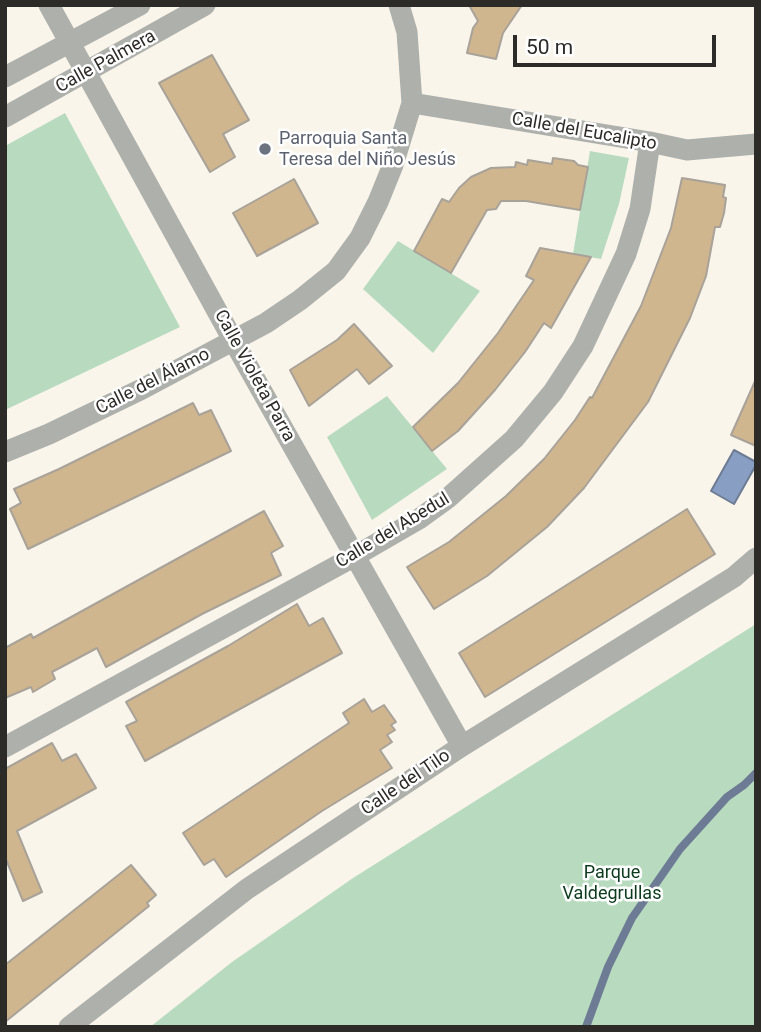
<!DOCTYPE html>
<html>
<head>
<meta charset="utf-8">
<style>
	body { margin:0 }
	#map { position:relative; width:761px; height:1032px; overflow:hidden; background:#faf5eb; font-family:Roboto,sans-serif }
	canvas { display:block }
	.frame { position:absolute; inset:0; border:7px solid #2d2b28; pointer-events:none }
	.scale { position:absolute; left:513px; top:35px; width:203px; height:32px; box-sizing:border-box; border:4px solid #2d2b28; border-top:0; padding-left:9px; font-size:21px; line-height:24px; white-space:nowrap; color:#2d2b28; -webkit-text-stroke:5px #fff; paint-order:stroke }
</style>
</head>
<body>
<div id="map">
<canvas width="761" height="1032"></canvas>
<div class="frame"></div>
<div class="scale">50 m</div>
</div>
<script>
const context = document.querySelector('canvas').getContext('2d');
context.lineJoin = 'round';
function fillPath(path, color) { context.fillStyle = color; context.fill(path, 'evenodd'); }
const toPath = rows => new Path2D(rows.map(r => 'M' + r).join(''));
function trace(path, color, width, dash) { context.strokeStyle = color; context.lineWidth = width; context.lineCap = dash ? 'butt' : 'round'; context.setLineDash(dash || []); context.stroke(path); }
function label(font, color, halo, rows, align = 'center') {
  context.font = font + ' Roboto,sans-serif'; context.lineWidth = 5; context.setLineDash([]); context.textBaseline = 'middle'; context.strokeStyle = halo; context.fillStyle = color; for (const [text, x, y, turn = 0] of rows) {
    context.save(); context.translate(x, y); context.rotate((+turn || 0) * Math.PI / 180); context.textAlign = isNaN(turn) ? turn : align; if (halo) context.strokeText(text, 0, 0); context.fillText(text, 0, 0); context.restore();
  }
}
fillPath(toPath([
	[65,113,180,327,5,410,5,146],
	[590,151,629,158,619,204,601,259,573,254],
	[398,241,480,291,433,353,363,289],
	[387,396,447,469,372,520,327,437],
	[756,624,756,1027,150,1027,232,962,353,878]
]), '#b8dbbf');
const water = toPath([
	[734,450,756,462,756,465,734,504,711,491,734,450]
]);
fillPath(water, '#889ec3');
trace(water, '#6d7c94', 2);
trace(toPath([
	[586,1027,608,967,632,918,680,849,727,797,744,785,756,773]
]), '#6d7c94', 8);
const building = toPath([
	[469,5,522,5,503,33,496,59,467,53,473,28,478,21,469,5],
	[212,55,249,120,223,134,235,157,210,172,159,83,212,55],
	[553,158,574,161,578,165,588,167,580,210,526,201,501,201,496,209,487,210,451,273,414,251,442,199,449,202,459,188,471,177,491,168,515,167,516,162,527,165,528,160,552,164,553,158],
	[682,178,725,185,723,197,726,198,724,213,720,227,715,227,706,276,690,318,648,402,584,488,547,527,487,576,434,609,407,567,449,542,506,496,544,459,575,420,590,397,592,398,641,306,671,228,682,178],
	[294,179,318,223,257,256,233,213,294,179],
	[540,248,591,257,551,328,544,323,525,352,495,390,458,431,432,451,413,427,458,383,498,333,534,280,526,276,540,248],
	[354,324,392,366,369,384,357,369,309,406,290,370,337,340,354,324],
	[756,379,756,446,731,435,756,379],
	[193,403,199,415,211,410,231,451,28,549,10,509,21,503,14,489,59,469,193,403],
	[687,509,715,554,485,697,459,653,687,509],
	[264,511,283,546,271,553,281,575,202,614,106,667,97,648,52,672,55,679,33,692,31,687,5,698,5,648,31,634,33,638,264,511],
	[297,604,309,626,323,618,342,653,145,761,126,726,137,721,126,702,228,646,297,604],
	[364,699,372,712,384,705,396,722,391,725,395,730,387,735,392,742,380,750,392,768,322,811,226,877,214,859,204,865,183,833,349,723,343,713,364,699],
	[52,743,62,761,76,754,96,788,17,831,42,892,23,901,5,857,5,769,52,743],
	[131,865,156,895,147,903,149,906,5,1022,5,965,131,865]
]);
fillPath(building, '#d0b68e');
trace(building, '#a8a299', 2);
trace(toPath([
	[49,5,233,340,462,746],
	[5,77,140,5],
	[412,103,650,142,687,150,756,144],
	[5,117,205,5],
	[5,452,49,434,142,389,266,323,300,300,336,271,360,238,378,202,393,165,412,103,407,32,399,5],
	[5,747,355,556,419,519,448,498,514,439,553,392,583,346,626,254,640,209,650,142],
	[69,1027,247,889,462,746,734,577,756,558]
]), '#aeb0ac', 21);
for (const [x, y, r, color] of [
	[265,149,7,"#6b7280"]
]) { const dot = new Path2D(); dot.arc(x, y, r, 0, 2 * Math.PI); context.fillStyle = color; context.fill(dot); trace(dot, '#fff', 2.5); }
label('18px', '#2d2b28', '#fff', [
	["Calle Palmera",106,62,-29],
	["Calle del Eucalipto",584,132,10],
	["Calle Violeta Parra",254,376,61],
	["Calle del Álamo",153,382,-27],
	["Calle del Abedul",393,531,-31],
	["Calle del Tilo",406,783,-34]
]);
label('18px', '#5b616d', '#fff', [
	["Parroquia Santa",279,139],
	["Teresa del Niño Jesús",279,160]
], 'left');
label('18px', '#0b3a1c', '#fff', [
	["Parque",612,873],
	["Valdegrullas",612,894]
]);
</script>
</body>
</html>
